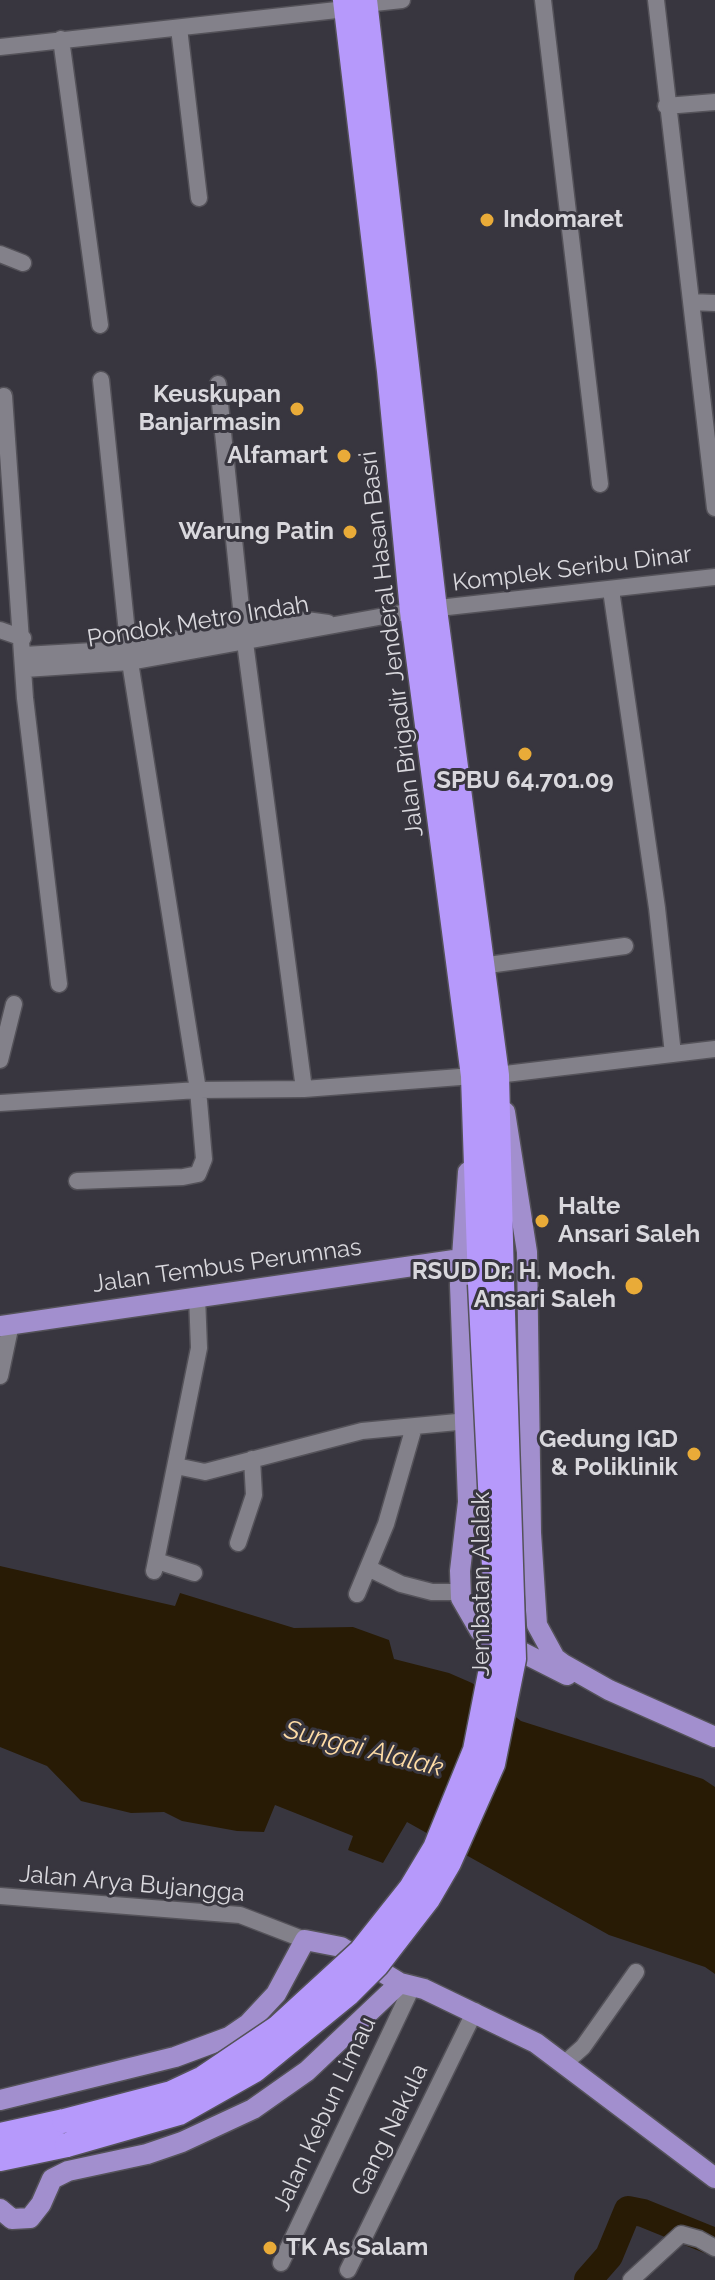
<!DOCTYPE html>
<html>
<head>
<meta charset="utf-8">
<style>
	body { margin:0 }
	canvas { display:block; background:#38363f }
</style>
</head>
<body>
<canvas width="715" height="2280"></canvas>
<script>
const context = document.querySelector('canvas').getContext('2d');
context.lineJoin = 'round';
function fillPath(path, color) { context.fillStyle = color; context.fill(path, 'evenodd'); }
const toPath = rows => new Path2D(rows.map(r => 'M' + r).join(''));
function trace(path, color, width, dash) { context.strokeStyle = color; context.lineWidth = width; context.lineCap = dash ? 'butt' : 'round'; context.setLineDash(dash || []); context.stroke(path); }
function label(font, color, halo, rows, align = 'center') {
  context.font = font + ' Raleway,sans-serif'; context.lineWidth = 6; context.setLineDash([]); context.textBaseline = 'middle'; context.strokeStyle = halo; context.fillStyle = color; for (const [text, x, y, turn = 0] of rows) {
    context.save(); context.translate(x, y); context.rotate((+turn || 0) * Math.PI / 180); context.textAlign = isNaN(turn) ? turn : align; if (halo) context.strokeText(text, 0, 0); context.fillText(text, 0, 0); context.restore();
  }
}
fillPath(toPath([
	[0,1566,175,1606,180,1593,294,1628,353,1627,389,1640,394,1659,449,1673,472,1683,521,1721,703,1779,715,1787,715,1974,705,1967,609,1935,407,1822,383,1863,348,1850,353,1836,275,1805,264,1832,237,1831,182,1821,164,1812,131,1813,81,1801,47,1766,0,1747]
]), '#281b05');
trace(toPath([
	[588,2280,609,2256,628,2210,643,2213,712,2241]
]), '#281b05', 28);
const minor = toPath([
	[543,0,600,484],
	[656,0,715,508],
	[365,4,402,0],
	[179,28,199,198],
	[61,39,100,325],
	[0,47,346,9],
	[666,106,715,102],
	[0,254,23,263],
	[691,302,715,303],
	[218,384,243,627,304,1089],
	[4,396,25,698,59,984],
	[611,590,657,908,673,1054],
	[0,630,23,638],
	[24,655,128,649,243,627,306,620,328,623],
	[25,669,130,662,412,611,715,577],
	[481,966,625,946],
	[0,1060,14,1004],
	[497,1075,715,1049],
	[0,1103,198,1090,304,1089,473,1076],
	[77,1181,183,1177,198,1174,204,1159,198,1090,130,662,101,380],
	[0,1376,11,1324],
	[176,1466,205,1472,362,1431,468,1421],
	[238,1543,254,1495,252,1459],
	[157,1561,194,1573],
	[368,1568,401,1584,432,1592,460,1592],
	[154,1571,199,1348,197,1296],
	[357,1594,386,1524,414,1427],
	[0,1896,240,1915,305,1940],
	[565,2063,583,2047,636,1972],
	[281,2263,413,1985],
	[348,2270,475,2011],
	[631,2280,681,2234,699,2239,715,2248]
]);
const major = toPath([
	[505,1112,527,1252,531,1533,537,1625,555,1658,563,1664,609,1690,715,1737],
	[468,1172,460,1285,468,1502,460,1571,461,1598,480,1631,567,1675],
	[0,1326,461,1259],
	[0,2100,175,2057,229,2037,248,2024,276,1994,305,1940,341,1947,400,1983,424,1989,536,2043,715,2178],
	[0,2209,12,2219,30,2218,41,2204,52,2179,68,2171,147,2154,182,2142,253,2109,307,2071,400,1983]
]);
const highway = toPath([
	[345,0,389,371,412,611,473,1076,480,1284],
	[365,0,435,609,497,1075,502,1283],
	[0,2135,64,2121],
	[0,2159,67,2145]
]);
trace(minor, '#545259', 19);
trace(major, '#545259', 23);
trace(highway, '#545259', 27);
trace(minor, '#83818a', 16);
trace(major, '#a28fce', 20);
trace(highway, '#b699fb', 24);
const highwayBridge = toPath([
	[64,2121,171,2093,203,2078,277,2028,361,1951,411,1888,435,1848,475,1750,493,1658,495,1586,480,1284],
	[67,2145,179,2113,255,2070,348,1994,377,1965,428,1899,449,1863,493,1764,514,1659,502,1283]
]);
trace(highwayBridge, '#545259', 27, []);
trace(highwayBridge, '#b699fb', 24);
for (const [x, y, r, color] of [
	[487,220,8,"#e9ab38"],
	[297,409,8,"#e9ab38"],
	[344,456,8,"#e9ab38"],
	[350,532,8,"#e9ab38"],
	[525,754,8,"#e9ab38"],
	[542,1221,8,"#e9ab38"],
	[634,1286,10,"#e9ab38"],
	[694,1454,8,"#e9ab38"],
	[270,2248,8,"#e9ab38"]
]) { const dot = new Path2D(); dot.arc(x, y, r, 0, 2 * Math.PI); context.fillStyle = color; context.fill(dot); trace(dot, '#38363f', 3); }
label('bold 24px', '#d9d8dd', '#38363f', [
	["Indomaret",503,220,"left"],
	["Keuskupan",281,395],
	["Banjarmasin",281,423],
	["Alfamart",328,456],
	["Warung Patin",334,532],
	["SPBU 64.701.09",525,781,"center"],
	["Halte",558,1207,"left"],
	["Ansari Saleh",558,1235,"left"],
	["RSUD Dr. H. Moch.",616,1272],
	["Ansari Saleh",616,1300],
	["Gedung IGD",678,1440],
	["& Poliklinik",678,1468],
	["TK As Salam",286,2248,"left"]
], 'right');
label('24px', '#d9d8dd', '#38363f', [
	["Komplek Seribu Dinar",572,569,-7],
	["Pondok Metro Indah",198,622,-9],
	["Jalan Brigadir Jenderal Hasan Basri",392,644,-97],
	["Jalan Tembus Perumnas",227,1266,-8],
	["Jembatan Alalak",482,1584,-90],
	["Jalan Arya Bujangga",132,1884,5],
	["Jalan Kebun Limau",325,2114,-65],
	["Gang Nakula",390,2130,-64]
]);
label('italic 26px', '#fedca6', '#38363f', [
	["Sungai Alalak",364,1749,14]
]);
</script>
</body>
</html>
